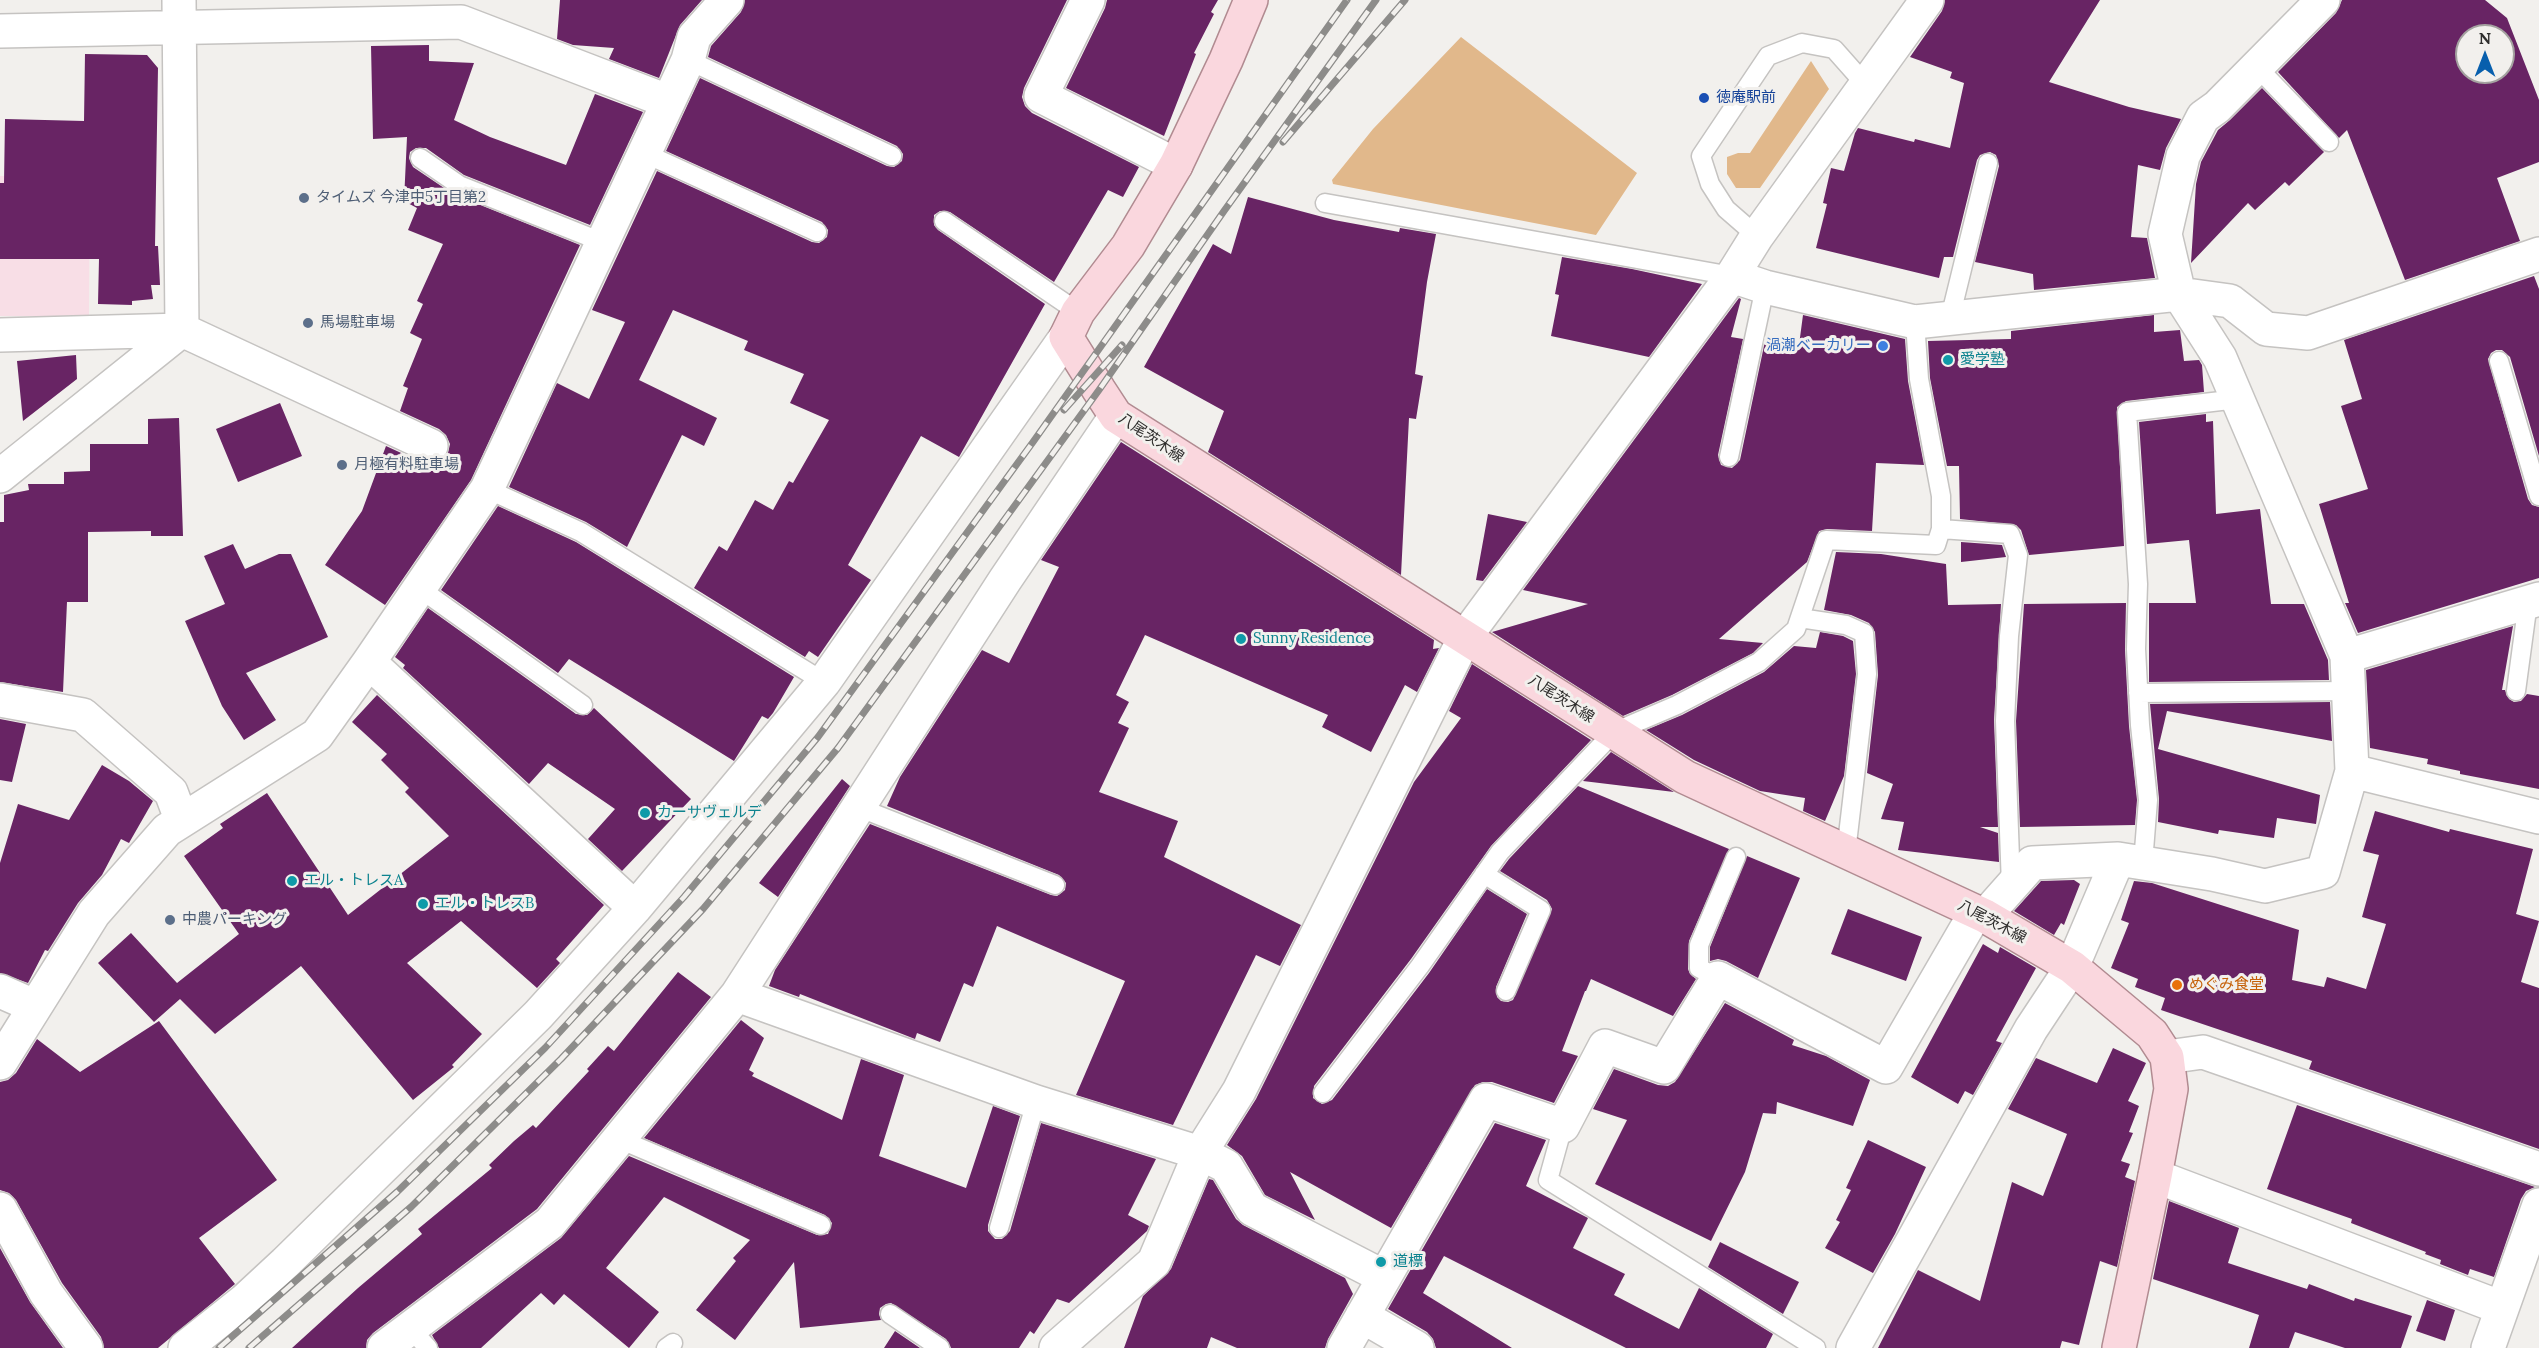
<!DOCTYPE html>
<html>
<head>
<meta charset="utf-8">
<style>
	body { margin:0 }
	#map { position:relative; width:2539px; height:1348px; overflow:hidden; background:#f2f0ed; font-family:Lora,serif }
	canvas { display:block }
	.north { position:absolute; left:2455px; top:24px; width:60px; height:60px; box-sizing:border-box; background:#f2f0ed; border:2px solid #a4a2a0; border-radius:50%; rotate:0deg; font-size:16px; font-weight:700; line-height:24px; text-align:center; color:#2e2d2c }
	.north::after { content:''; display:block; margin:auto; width:21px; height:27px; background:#085fad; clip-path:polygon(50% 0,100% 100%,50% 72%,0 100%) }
</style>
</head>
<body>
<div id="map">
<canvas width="2539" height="1348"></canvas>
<div class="north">N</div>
</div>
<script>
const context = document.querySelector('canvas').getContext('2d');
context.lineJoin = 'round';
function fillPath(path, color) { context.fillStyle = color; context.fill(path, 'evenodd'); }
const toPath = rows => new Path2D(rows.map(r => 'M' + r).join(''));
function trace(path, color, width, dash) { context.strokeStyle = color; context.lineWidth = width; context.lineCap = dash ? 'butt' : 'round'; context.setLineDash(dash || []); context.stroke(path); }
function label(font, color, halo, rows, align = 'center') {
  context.font = font + ' Lora,"Noto Sans JP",serif'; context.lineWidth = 6; context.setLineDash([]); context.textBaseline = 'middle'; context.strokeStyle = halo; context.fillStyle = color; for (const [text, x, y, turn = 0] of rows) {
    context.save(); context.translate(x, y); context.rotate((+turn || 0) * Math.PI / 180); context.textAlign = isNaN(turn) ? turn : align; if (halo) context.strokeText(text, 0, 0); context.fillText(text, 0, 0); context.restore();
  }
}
fillPath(toPath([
	[0,176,90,176,89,316,0,316]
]), '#f8dee6');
fillPath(toPath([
	[1461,37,1637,173,1596,235,1333,184,1332,180,1373,129],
	[1811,61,1829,89,1760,188,1736,188,1727,174,1727,157,1738,153,1750,153]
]), '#e1b88b');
fillPath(toPath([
	[560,0,702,0,680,25,659,78,609,59,614,48,573,45,557,39],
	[745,0,1067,0,1024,88,1022,97,1025,106,1032,113,1139,167,1123,197,1108,190,1054,282,950,212,940,211,934,215,934,225,938,230,1045,304,959,457,921,436,848,565,871,580,818,657,809,651,805,657,694,588,719,546,727,551,755,500,773,510,789,481,793,483,829,420,790,403,804,374,744,350,748,341,673,310,639,380,717,418,704,446,682,435,627,547,586,522,509,487,557,383,589,399,625,322,592,310,657,171,812,242,819,243,827,237,828,230,822,222,666,151,700,78,887,166,894,167,902,161,903,154,897,146,708,57,711,46,741,12],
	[1107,0,1218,0,1211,12,1214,14,1194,53,1196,54,1164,136,1066,88,1105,8],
	[1945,0,2100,0,2049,82,2129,107,2181,119,2166,148,2160,170,2138,165,2131,237,2147,238,2155,278,2034,290,2033,274,1975,262,1999,166,1996,155,1990,152,1980,155,1977,160,1953,257,1944,257,1939,278,1816,248,1827,204,1823,203,1831,168,1844,171,1855,133,1858,128,1914,142,1915,139,1950,148,1964,83,1950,78,1952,72,1910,57,1942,11],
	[2342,0,2485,0,2507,18,2539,100,2539,162,2497,178,2520,241,2405,280,2347,130,2339,138,2278,72,2336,13],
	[2467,36,2503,36,2503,72,2467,72],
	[429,45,429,61,474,63,454,120,490,137,566,165,595,94,643,112,590,225,464,175,426,148,416,148,410,152,409,158,413,167,453,194,580,245,471,480,385,605,325,565,362,511,386,446,423,463,432,465,442,461,448,453,450,444,446,435,439,429,400,411,408,388,403,386,422,339,410,333,423,304,417,301,443,244,408,230,417,208,404,201,407,137,373,139,371,46],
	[85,54,147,55,158,68,155,246,158,246,160,285,151,285,153,299,132,301,132,305,98,304,99,259,0,259,0,183,4,183,5,119,84,121],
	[2262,88,2324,152,2289,186,2285,182,2255,210,2248,203,2191,263,2196,184,2201,162,2218,130,2230,120],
	[1248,197,1334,220,1399,232,1400,228,1436,234,1427,282,1415,374,1423,376,1416,419,1409,418,1401,575,1208,452,1224,411,1144,367,1213,244,1231,254],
	[1562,257,1632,269,1702,284,1649,357,1551,336,1559,295,1555,294],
	[2534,276,2539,289,2539,456,2510,357,2502,350,2496,350,2491,353,2488,359,2528,499,2532,505,2539,507,2539,578,2358,633,2345,603,2349,603,2319,504,2368,489,2341,406,2362,399,2344,340],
	[1739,298,1741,299,1731,337,1743,339,1718,455,1721,465,1732,468,1740,460,1765,341,1799,345,1803,315,1905,339,1908,381,1924,465,1876,463,1872,531,1827,529,1819,531,1807,562,1719,639,1763,643,1753,653,1672,695,1623,716,1492,632,1588,604,1523,590],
	[2154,315,2154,332,2180,330,2184,361,2199,360,2202,365,2204,392,2126,401,2117,407,2124,546,2029,555,2021,530,2016,525,1960,519,1959,466,1947,466,1930,378,1928,341,2011,339,2011,331],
	[76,355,77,379,23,421,17,361],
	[280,403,302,456,238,482,216,429],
	[2206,414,2206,422,2213,421,2216,514,2260,509,2271,604,2304,604,2328,660,2329,680,2149,682,2149,603,2196,603,2189,540,2147,544,2139,422],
	[179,418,183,536,151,536,151,531,88,532,88,602,67,602,63,692,0,682,0,522,4,522,4,495,29,490,28,484,64,484,64,472,90,471,90,444,148,444,148,419],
	[1121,442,1434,640,1433,649,1439,648,1417,692,1405,685,1371,752,1322,727,1328,715,1145,635,1116,695,1129,702,1118,723,1129,728,1099,792,1178,821,1164,857,1301,925,1280,966,1256,955,1173,1125,1076,1095,1125,981,997,926,973,987,964,983,940,1042,917,1033,915,1039,800,994,799,997,769,986,775,970,870,824,1051,895,1057,896,1065,890,1066,883,1059,875,887,806,900,777,982,650,1009,663,1059,567,1041,560],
	[498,506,576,542,794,677,773,713,768,719,762,716,734,761,569,659,558,673,441,590],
	[1488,514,1527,522,1483,581,1476,580],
	[1961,542,2002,545,2006,557,1961,562],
	[233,544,245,569,279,554,291,554,328,637,246,673,276,720,244,740,222,706,185,621,225,604,204,556],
	[1836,552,1881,554,1946,564,1948,605,2001,604,1994,720,1998,827,1980,827,1998,833,1999,862,1898,850,1904,822,1881,819,1893,784,1867,773,1878,675,1875,632,1869,623,1851,615,1824,610],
	[2126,603,2125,650,2129,726,2137,800,2135,825,2020,827,2016,721,2024,604],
	[428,608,576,714,587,715,594,708,691,799,622,871,588,839,615,809,548,763,529,784,403,668,405,665,395,657],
	[2513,626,2502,690,2505,690,2509,699,2514,702,2521,701,2527,694,2539,696,2539,789,2460,774,2460,771,2427,764,2428,759,2370,748,2366,670],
	[1820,632,1843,636,1853,641,1856,674,1844,776,1825,821,1803,811,1805,798,1760,791,1694,760,1646,730,1682,715,1764,672,1794,646,1816,648],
	[1472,664,1591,740,1491,846,1411,959,1314,1086,1313,1098,1322,1104,1332,1100,1429,973,1487,889,1527,914,1496,987,1497,997,1501,1001,1508,1002,1513,1000,1552,909,1547,900,1500,871,1509,859,1578,786,1729,849,1689,941,1688,969,1690,974,1696,979,1673,1016,1591,979,1586,991,1585,991,1562,1051,1578,1056,1554,1103,1492,1082,1483,1082,1475,1085,1391,1228,1290,1172,1315,1220,1265,1195,1242,1156,1227,1145,1256,1099,1414,782,1461,718,1449,711],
	[377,695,604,905,556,959,560,963,537,988,461,921,407,963,482,1034,452,1065,454,1067,413,1100,301,966,215,1034,180,999,154,1022,98,963,131,933,177,983,239,934,184,856,223,828,220,824,267,793,348,915,449,836,405,792,409,788,381,760,387,754,352,722],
	[2330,702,2332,741,2167,711,2158,749,2320,795,2316,824,2277,818,2274,838,2219,830,2218,834,2158,822,2159,799,2150,704],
	[0,719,26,724,12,782,0,780],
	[1611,752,1674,792,1583,781],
	[102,765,129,781,153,801,129,843,121,839,102,875,78,903,48,951,45,950,28,983,0,973,0,863,18,804,69,820],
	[842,779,850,786,778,897,759,883],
	[2375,811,2449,832,2450,829,2533,849,2516,914,2539,921,2521,982,2539,988,2539,1149,2309,1069,2312,1061,2161,1010,2165,998,2135,987,2138,979,2111,968,2129,923,2121,920,2134,881,2152,883,2299,930,2292,980,2324,987,2327,977,2366,989,2386,924,2362,917,2379,855,2363,851],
	[1747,856,1800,878,1758,978,1726,961,1718,959,1710,961,1710,947],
	[2074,880,2080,884,2064,925,2061,923,2054,935,2014,911,2041,881],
	[1848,909,1922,937,1906,981,1831,954],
	[1983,944,1998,953,2000,947,2036,968,1996,1041,2002,1043,1973,1095,1965,1091,1958,1104,1911,1077],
	[678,972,711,997,537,1209,373,1333,367,1340,366,1348,292,1348,358,1288,422,1234,418,1229,492,1168,489,1165,514,1141,533,1125,536,1128,589,1071,587,1069,608,1046,614,1051],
	[1725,1003,1794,1040,1792,1045,1826,1056,1870,1080,1853,1126,1777,1102,1776,1114,1763,1113,1745,1172,1711,1241,1595,1184,1627,1120,1593,1109,1614,1069,1658,1085,1668,1086,1675,1082],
	[741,1020,764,1038,749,1070,754,1073,752,1076,842,1120,861,1059,904,1075,879,1156,966,1188,993,1106,1020,1116,988,1225,988,1231,995,1239,1002,1239,1010,1231,1041,1123,1156,1159,1128,1215,1149,1226,1147,1231,1069,1303,1057,1299,1034,1334,1030,1331,1019,1348,951,1348,946,1339,891,1303,886,1304,880,1308,879,1314,881,1320,800,1328,794,1262,735,1340,696,1310,736,1261,733,1258,750,1240,664,1197,606,1268,659,1312,629,1348,564,1294,554,1305,541,1293,481,1348,439,1348,432,1335,561,1238,629,1156,817,1235,828,1234,832,1223,825,1215,644,1138],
	[159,1021,277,1180,199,1238,235,1284,158,1348,104,1348,101,1337,62,1283,16,1200,9,1193,0,1190,0,1082,8,1080,16,1073,37,1039,80,1072],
	[2113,1048,2146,1063,2128,1101,2139,1106,2129,1132,2133,1133,2121,1161,2130,1164,2125,1177,2135,1181,2117,1267,2100,1261,2079,1345,2062,1341,2060,1348,1878,1348,1918,1270,1980,1301,2012,1182,2043,1196,2067,1134,2008,1109,2036,1058,2097,1083],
	[2297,1105,2535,1187,2526,1191,2521,1199,2494,1277,2470,1269,2468,1275,2440,1264,2441,1260,2425,1254,2426,1252,2351,1223,2352,1219,2267,1189],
	[1495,1123,1546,1140,1526,1186,1588,1218,1573,1248,1625,1274,1614,1295,1679,1329,1699,1288,1773,1334,1766,1348,1626,1348,1444,1256,1423,1293,1512,1348,1436,1348,1433,1339,1427,1332,1388,1309],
	[1868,1140,1926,1167,1895,1234,1873,1273,1825,1248,1840,1222,1836,1220,1851,1190,1846,1188],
	[1209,1179,1213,1180,1236,1219,1243,1225,1345,1278,1353,1294,1328,1339,1325,1348,1237,1348,1211,1337,1207,1348,1124,1348,1143,1296,1171,1269],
	[2169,1201,2239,1228,2228,1263,2307,1289,2309,1284,2354,1301,2355,1298,2412,1316,2401,1348,2345,1348,2295,1332,2289,1348,2249,1348,2259,1315,2153,1279],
	[1720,1242,1799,1282,1783,1314,1708,1267],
	[0,1248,30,1302,63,1348,0,1348],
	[2427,1300,2455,1310,2445,1341,2416,1331],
	[895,1331,920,1348,884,1348]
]), '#682464');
const lane = toPath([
	[688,60,892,156],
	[2257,67,2329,142],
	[644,153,817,232],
	[420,158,459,185,602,242],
	[1325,203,1732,276],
	[944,221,1078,312],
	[1757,236,1726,209,1710,184,1701,156,1768,56,1802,43,1834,49,1865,84],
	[1950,318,1988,163],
	[2499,361,2539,496],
	[1729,457,1765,287],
	[487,489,581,532,824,682],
	[1941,529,2010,534,2018,555,2009,636,2005,721,2011,886],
	[419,588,583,705],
	[1800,618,1846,625,1864,633,1867,674,1846,852],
	[2516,691,2528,602],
	[2138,693,2349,691],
	[860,808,1055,885],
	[2143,863,2148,800,2140,725,2136,649,2138,584,2127,412,2238,399],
	[1484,874,1541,910,1506,991],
	[1718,978,1699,968,1699,945,1736,857],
	[1323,1093,1420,966,1500,852,1614,732,1677,705,1759,662,1796,629,1826,540,1936,545,1941,529,1941,496,1919,379,1915,322],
	[1563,1126,1548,1180,1816,1348],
	[619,1139,821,1225],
	[999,1228,1036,1102],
	[890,1314,940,1348],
	[410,1328,428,1348],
	[666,1348,673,1343]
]);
const street = toPath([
	[1088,0,1041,96,1176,165],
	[0,31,461,22,667,101],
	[1732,276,1765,287,1915,322,2179,294,2230,301,2266,329,2308,333,2539,254],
	[0,335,182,330,431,446],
	[0,476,182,330,179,0],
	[2347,656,2539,599],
	[369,662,635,908],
	[0,700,83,715,171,792,181,819],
	[2352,771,2539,817],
	[1985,916,2032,863,2118,859],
	[0,991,34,1006],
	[737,995,1036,1102,1200,1153,1226,1166,1252,1209,1384,1277],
	[2167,1057,2203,1052,2539,1169],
	[0,1063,94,913,167,830,317,735,369,662,487,489,688,60,694,37,727,0],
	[2155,1176,2502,1308],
	[0,1209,46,1293,86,1348],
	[1362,1316,1417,1348],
	[185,1348,244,1301,285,1263,538,1015,635,908,824,682,1066,337],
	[384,1348,550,1223,737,995,1005,580,1116,416],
	[1056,1348,1154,1262,1200,1153,1239,1091,1465,637,1732,276,1757,236,1927,0],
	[1344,1348,1486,1100,1563,1126,1605,1046,1664,1067,1718,978,1886,1067,1976,912],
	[1853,1348,2031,1029,2072,967,2118,859,2212,874,2265,886,2323,872,2352,771,2347,656,2220,358,2179,294,2165,234,2183,156,2203,117,2217,107,2323,0],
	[2488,1348,2539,1205]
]);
const primary = toPath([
	[1251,0,1226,60,1176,165,1128,246,1078,312,1066,337,1099,390,1116,416,1685,777,1985,916,2072,967,2152,1034,2167,1057,2171,1089,2155,1176,2119,1348]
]);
trace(lane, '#c5c3c1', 21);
trace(street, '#c5c3c1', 36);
trace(primary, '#b18b91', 36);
trace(lane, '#fff', 18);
trace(street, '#fff', 33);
trace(primary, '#fad7de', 33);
const rail = toPath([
	[1283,142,1405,0],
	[1064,410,1122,345],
	[219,1348,397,1192,545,1048,684,897,818,737,1033,442,1347,0],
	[249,1348,411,1207,561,1059,703,909,838,748,1099,390,1224,211,1376,0]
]);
trace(rail, '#8d8c8a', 7);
trace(rail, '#f2f0ed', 4.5, [14]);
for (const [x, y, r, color] of [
	[1704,98,6,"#1a4fb4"],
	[304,198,6,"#5c6f8a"],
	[308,323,6,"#5c6f8a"],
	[1883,346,6,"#3f7fe0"],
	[1948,360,6,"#0f9aa8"],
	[342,465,6,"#5c6f8a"],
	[1241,639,6,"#0f9aa8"],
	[645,813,6,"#0f9aa8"],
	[292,881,6,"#0f9aa8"],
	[423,904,6,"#0f9aa8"],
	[170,920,6,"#5c6f8a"],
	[2177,985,6,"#e8710a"],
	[1381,1262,6,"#0f9aa8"]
]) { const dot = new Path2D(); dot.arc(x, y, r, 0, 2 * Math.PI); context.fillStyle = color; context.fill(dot); trace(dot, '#f2f0ed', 2); }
label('15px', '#164399', '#f2f0ed', [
	["徳庵駅前",1716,98]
], 'left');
label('15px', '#4e5e75', '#f2f0ed', [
	["タイムズ 今津中5丁目第2",316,198],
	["馬場駐車場",320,323],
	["月極有料駐車場",354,465],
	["中農パーキング",182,920]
], 'left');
label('15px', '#366cbe', '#f2f0ed', [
	["渦潮ベーカリー",1871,346]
], 'right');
label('15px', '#0d838f', '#f2f0ed', [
	["愛学塾",1960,360],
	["Sunny Residence",1253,639],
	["カーサヴェルデ",657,813],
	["エル・トレスA",304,881],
	["エル・トレスB",435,904],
	["道標",1393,1262]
], 'left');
label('15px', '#2e2d2c', '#f2f0ed', [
	["八尾茨木線",1151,438,34],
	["八尾茨木線",1561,699,33],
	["八尾茨木線",1992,922,28]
]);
label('15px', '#c56008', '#f2f0ed', [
	["めぐみ食堂",2189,985]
], 'left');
</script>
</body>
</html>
